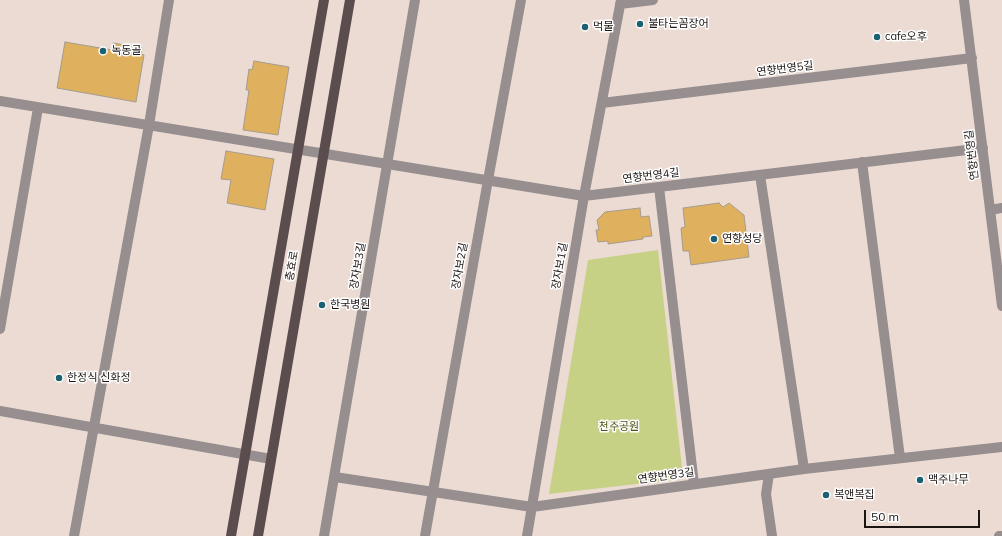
<!DOCTYPE html>
<html>
<head>
<meta charset="utf-8">
<style>
	body { margin:0 }
	#map { position:relative; width:1002px; height:536px; overflow:hidden; background:#ecdbd3; font-family:Mulish,sans-serif }
	canvas { display:block }
	.scale { position:absolute; left:864px; top:510px; width:116px; height:18px; box-sizing:border-box; border:2px solid #1a1412; border-top:0; padding-left:5px; font-size:12px; line-height:14px; white-space:nowrap; color:#1a1412; -webkit-text-stroke:3px #fff; paint-order:stroke }
</style>
</head>
<body>
<div id="map">
<canvas width="1002" height="536"></canvas>
<div class="scale">50 m</div>
</div>
<script>
const context = document.querySelector('canvas').getContext('2d');
context.lineJoin = 'round';
function fillPath(path, color) { context.fillStyle = color; context.fill(path, 'evenodd'); }
const toPath = rows => new Path2D(rows.map(r => 'M' + r).join(''));
function trace(path, color, width, dash) { context.strokeStyle = color; context.lineWidth = width; context.lineCap = dash ? 'butt' : 'round'; context.setLineDash(dash || []); context.stroke(path); }
function label(font, color, halo, rows, align = 'center') {
  context.font = font + ' Mulish,"Noto Sans KR",sans-serif'; context.lineWidth = 3; context.setLineDash([]); context.textBaseline = 'middle'; context.strokeStyle = halo; context.fillStyle = color; for (const [text, x, y, turn = 0] of rows) {
    context.save(); context.translate(x, y); context.rotate((+turn || 0) * Math.PI / 180); context.textAlign = isNaN(turn) ? turn : align; if (halo) context.strokeText(text, 0, 0); context.fillText(text, 0, 0); context.restore();
  }
}
fillPath(toPath([
	[658,250,682,468,672,480,549,494,588,260]
]), '#c7d186');
const building = toPath([
	[65,42,112,50,113,43,142,48,141,54,144,55,136,102,57,88,65,42],
	[254,61,289,67,278,135,243,130,249,90,246,90,249,69,252,70,254,61],
	[226,151,274,159,265,210,227,203,231,180,221,179,226,151],
	[719,203,723,207,729,203,744,215,749,257,691,265,689,251,683,251,681,228,685,227,683,208,719,203],
	[640,208,641,217,649,216,652,236,643,237,643,239,608,244,608,241,598,242,596,230,599,230,597,220,605,212,640,208]
]);
fillPath(building, '#dfb05d');
trace(building, '#a49c8f', 1);
trace(toPath([
	[964,0,1002,306],
	[620,4,653,0],
	[0,101,584,196,983,148],
	[602,103,972,58],
	[862,162,900,458],
	[760,175,804,469],
	[659,187,694,484],
	[990,210,1002,208],
	[0,329,38,108],
	[0,411,271,459],
	[769,474,766,494,772,536],
	[335,477,532,507,804,469,1002,447],
	[74,536,149,125,169,0],
	[324,536,415,0],
	[425,536,488,180,521,0],
	[527,536,584,196,621,0],
	[999,536,1002,536]
]), '#968e8f', 10);
trace(toPath([
	[231,536,324,0],
	[258,536,350,0]
]), '#5b4d4e', 10);
for (const [x, y, r, color] of [
	[640,24,4,"#1b6172"],
	[585,27,4,"#1b6172"],
	[877,37,4,"#1b6172"],
	[103,51,4,"#1b6172"],
	[714,239,4,"#1b6172"],
	[322,305,4,"#1b6172"],
	[59,378,4,"#1b6172"],
	[920,480,4,"#1b6172"],
	[826,495,4,"#1b6172"]
]) { const dot = new Path2D(); dot.arc(x, y, r, 0, 2 * Math.PI); context.fillStyle = color; context.fill(dot); trace(dot, '#fff', 1.5); }
label('11px', '#1a1412', '#fff', [
	["불타는꼼장어",648,24],
	["먹물",593,27],
	["cafe오후",885,37],
	["녹동골",111,51],
	["연향성당",722,239],
	["한국병원",330,305],
	["한정식 신화정",67,378],
	["맥주나무",928,480],
	["복앤복집",834,495]
], 'left');
label('11px', '#1a1412', '#fff', [
	["연향번영5길",785,69,-7],
	["연향번영길",972,155,-97],
	["연향번영4길",651,176,-7],
	["충효로",292,266,-80],
	["장자보3길",358,266,-80],
	["장자보2길",460,266,-80],
	["장자보1길",560,266,-80],
	["연향번영3길",666,476,-8]
]);
label('11px', '#4e5411', '#fff', [
	["천주공원",619,427]
]);
</script>
</body>
</html>
